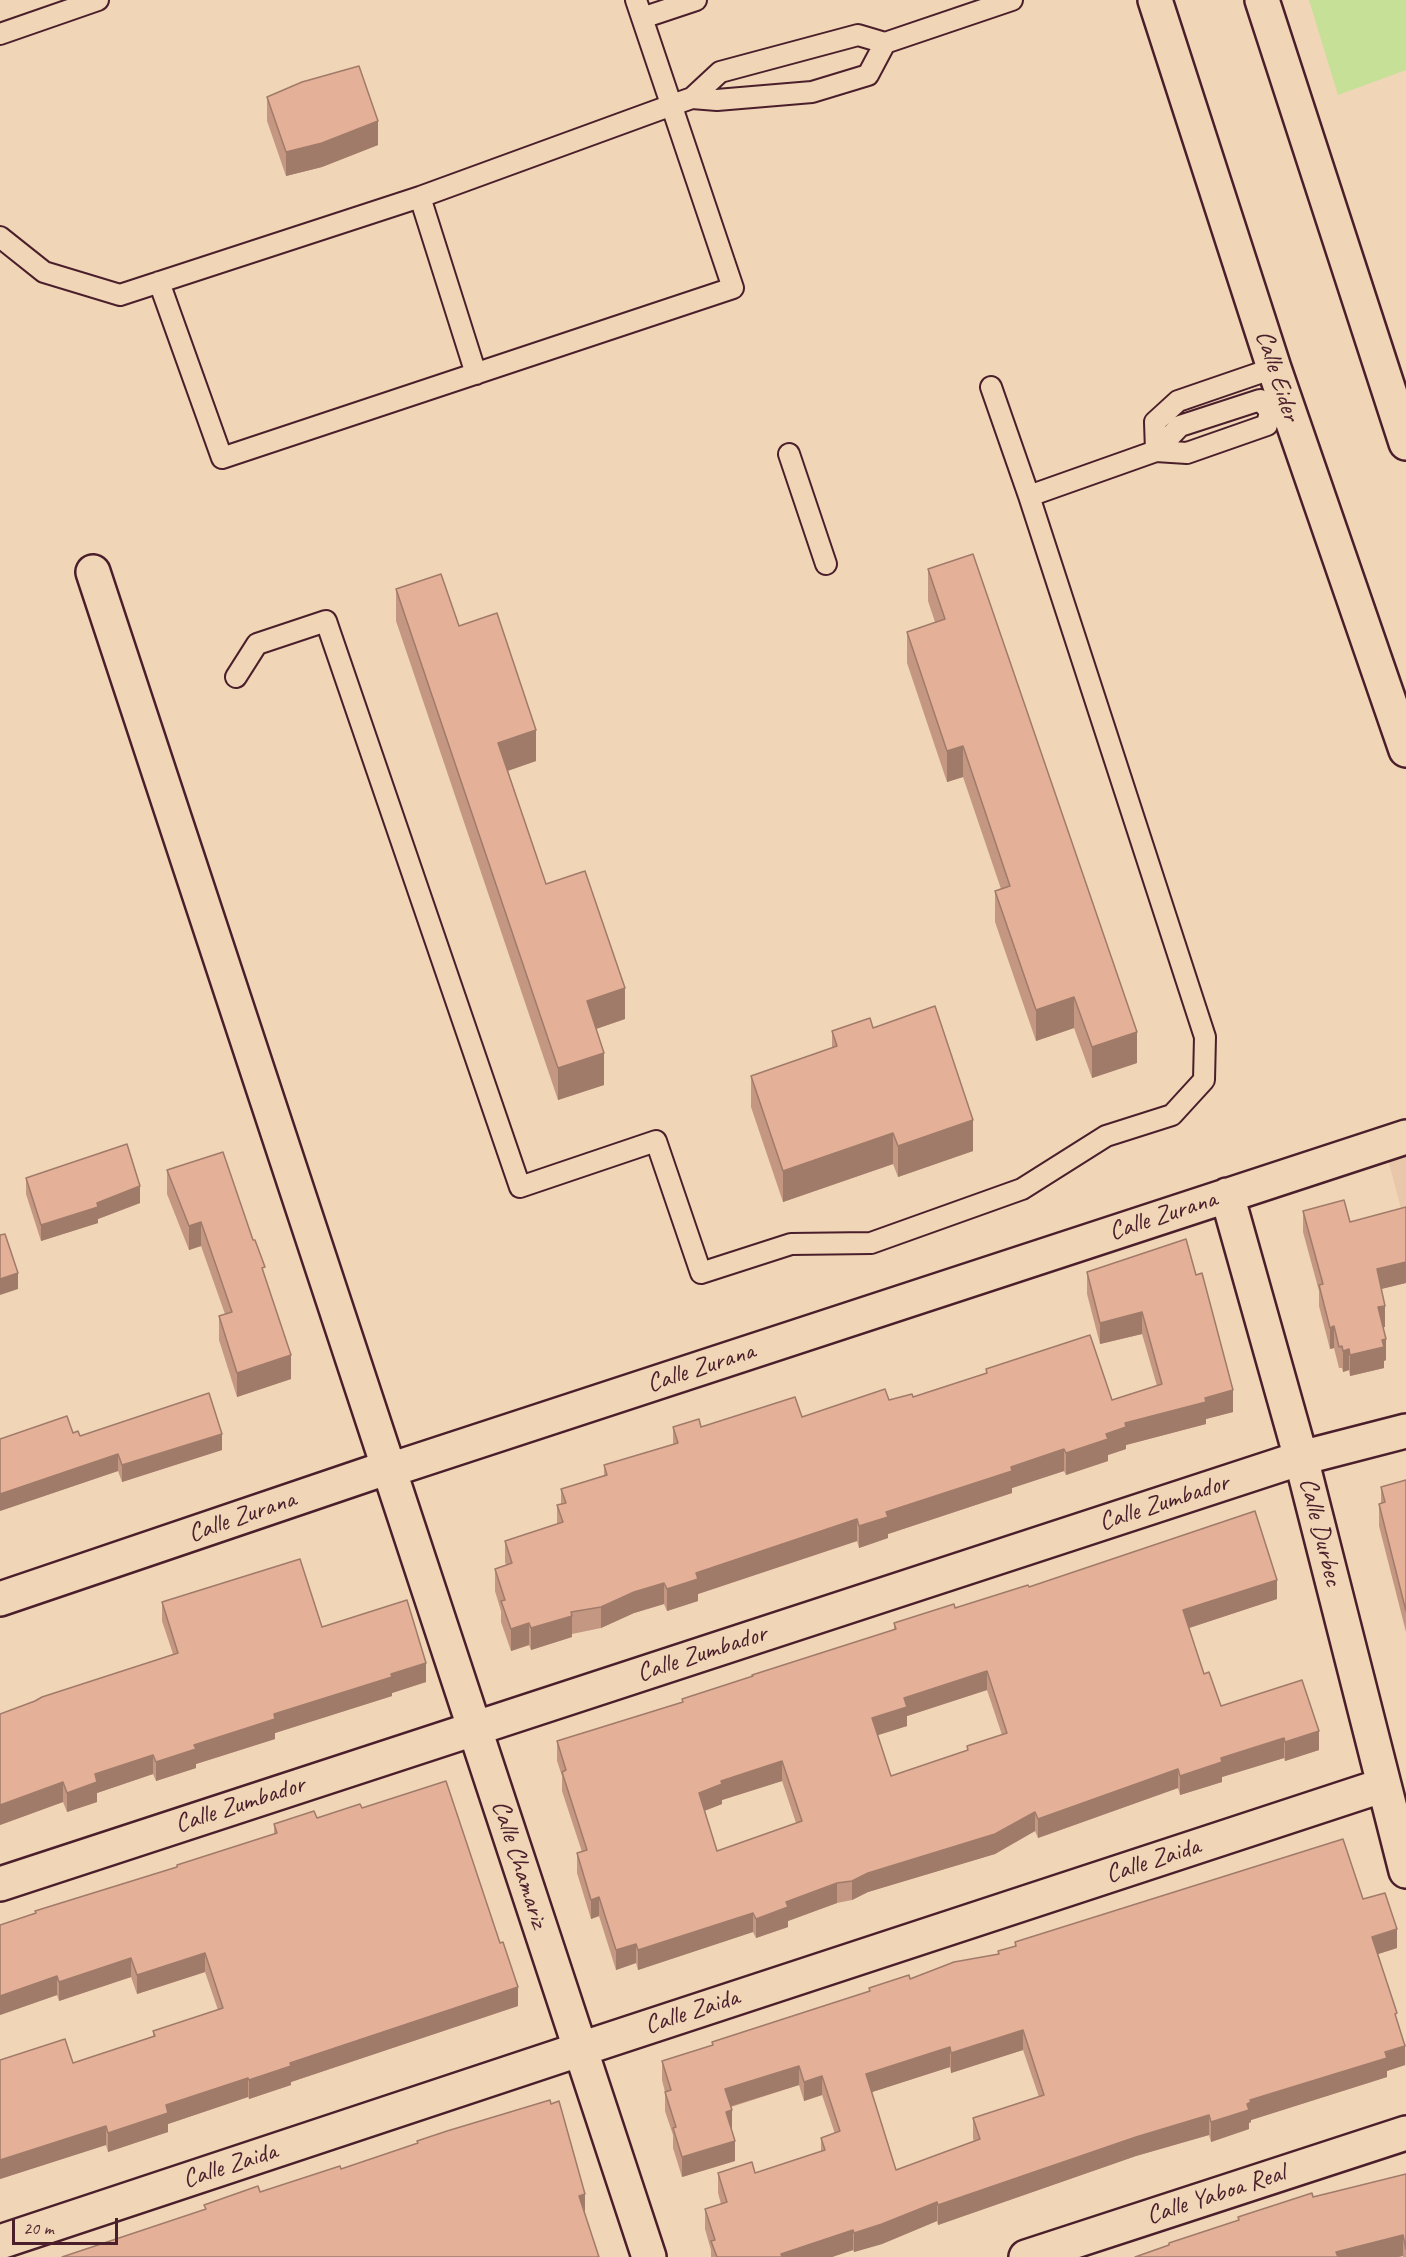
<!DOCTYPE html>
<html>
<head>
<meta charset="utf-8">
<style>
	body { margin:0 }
	#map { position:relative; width:1406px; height:2257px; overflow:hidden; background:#f0d5b7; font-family:Caveat,sans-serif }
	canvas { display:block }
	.scale { position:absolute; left:12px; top:2218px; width:106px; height:27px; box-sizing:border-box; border:3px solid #4a1f2b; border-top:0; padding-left:8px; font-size:18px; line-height:21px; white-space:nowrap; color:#4a1f2b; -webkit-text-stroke:4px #f0d5b7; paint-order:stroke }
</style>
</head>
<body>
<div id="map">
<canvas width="1406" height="2257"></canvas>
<div class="scale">20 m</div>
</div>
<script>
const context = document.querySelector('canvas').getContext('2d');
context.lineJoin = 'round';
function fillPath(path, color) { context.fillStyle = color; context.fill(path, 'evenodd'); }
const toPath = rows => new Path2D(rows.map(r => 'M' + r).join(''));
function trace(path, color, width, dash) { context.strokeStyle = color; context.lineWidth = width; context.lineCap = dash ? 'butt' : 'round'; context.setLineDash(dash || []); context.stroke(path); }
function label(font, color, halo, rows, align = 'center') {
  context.font = font + ' Caveat,sans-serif'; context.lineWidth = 5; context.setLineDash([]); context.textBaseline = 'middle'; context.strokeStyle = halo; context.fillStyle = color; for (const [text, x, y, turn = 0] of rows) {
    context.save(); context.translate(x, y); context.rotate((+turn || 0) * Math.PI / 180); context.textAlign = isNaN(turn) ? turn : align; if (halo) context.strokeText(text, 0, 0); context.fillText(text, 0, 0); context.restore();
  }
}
fillPath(toPath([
	[1406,1137,1406,1228,1384,1144]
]), '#e9c7aa');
fillPath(toPath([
	[1309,0,1406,0,1406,70,1338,95]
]), '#c6e097');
const lane = toPath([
	[642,18,696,0],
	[0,34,98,0],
	[692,98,717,100,812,92,868,75,885,43],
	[420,197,476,374],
	[0,237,44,272,120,295,420,197,672,105,692,98,720,72,858,35,885,43,1012,0],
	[159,282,222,458,733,288,636,0],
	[1156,451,1155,422,1178,401,1274,368],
	[1156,451,1180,426,1260,400,1270,411],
	[789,454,826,564],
	[1029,496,1156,451,1187,453,1267,425,1270,411],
	[236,677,257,644,326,621,520,1187,656,1141,701,1273,791,1244,871,1243,1022,1189,1106,1136,1172,1115,1204,1080,1205,1037,1029,496,991,387]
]);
const street = toPath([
	[1155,0,1274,368,1406,750],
	[1262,0,1406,443],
	[93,572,649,2257],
	[1227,1195,1301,1458,1406,1871],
	[0,1599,389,1467,390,1470,1406,1137],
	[0,1884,1301,1458,1406,1431],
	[0,2242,581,2049,1384,1785],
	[1026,2257,1406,2133]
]);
trace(lane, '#4a1f2b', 24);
trace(street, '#4a1f2b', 38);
trace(lane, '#f0d5b7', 20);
trace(street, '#f0d5b7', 33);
fillPath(toPath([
	[267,97,378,145,322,167,286,176,267,121],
	[928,569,1137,1063,1092,1078,1074,1028,1036,1041,995,922,995,891,1001,889,963,777,947,782,907,663,907,632,935,622,928,601],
	[396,589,459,626,536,761,508,771,546,884,625,1019,596,1029,604,1085,558,1100,396,621],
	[873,1028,973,1151,898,1177,893,1164,783,1202,751,1107,751,1076,832,1048,832,1031],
	[167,1170,265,1276,291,1379,237,1397,219,1340,219,1316,225,1314,201,1246,189,1250,167,1194],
	[26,1178,140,1203,98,1219,98,1223,41,1241,26,1194],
	[1303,1211,1350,1222,1406,1283,1381,1289,1385,1327,1383,1327,1386,1360,1384,1361,1384,1368,1350,1376,1349,1370,1343,1372,1342,1368,1339,1368,1334,1348,1330,1349,1319,1306,1319,1291,1303,1232],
	[1186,1239,1233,1412,1206,1419,1206,1424,1126,1445,1126,1449,1108,1455,1108,1461,1066,1475,1064,1471,1012,1488,1012,1493,888,1534,888,1538,859,1548,857,1541,698,1594,698,1601,667,1611,664,1604,634,1613,601,1628,572,1634,572,1637,531,1650,529,1645,511,1651,501,1622,501,1611,495,1591,495,1569,506,1565,505,1562,505,1541,557,1524,557,1505,561,1504,561,1489,604,1475,604,1465,673,1444,673,1427,701,1427,802,1417,889,1400,913,1397,986,1373,986,1369,1112,1400,1157,1386,1142,1334,1100,1344,1087,1294,1087,1272],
	[73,1433,80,1436,222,1450,122,1482,118,1471,0,1511,0,1439],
	[1406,1480,1406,1632,1379,1526,1379,1504,1381,1504,1381,1487],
	[1029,1587,1277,1599,1189,1628,1204,1674,1221,1706,1319,1750,1285,1761,1284,1758,1222,1777,1222,1782,1180,1795,1178,1788,1038,1838,1035,1831,995,1854,868,1892,852,1900,837,1903,788,1921,788,1927,756,1938,753,1932,638,1970,636,1963,616,1970,599,1916,591,1919,577,1873,577,1853,582,1852,562,1791,562,1776,557,1761,557,1741,682,1702,682,1699,894,1630,894,1623,955,1608],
	[987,1690,1002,1735,967,1746,967,1751,891,1776,878,1735,907,1726,907,1716],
	[782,1781,796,1823,717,1851,704,1811,722,1804,722,1800],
	[162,1602,322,1627,426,1682,392,1693,392,1696,275,1733,275,1739,196,1764,196,1768,156,1781,153,1774,97,1793,97,1802,67,1812,63,1802,0,1825,0,1714,173,1654,162,1621],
	[362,1808,518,2006,291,2082,291,2085,249,2099,248,2097,168,2124,168,2132,108,2152,106,2145,0,2179,0,2060,73,2063,153,2036,153,2031,218,2010,205,1972,137,1994,131,1977,59,2001,57,1995,0,2015,0,1925,35,1913,35,1911,177,1867,177,1865,274,1834,274,1824,317,1818],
	[1363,1899,1397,1948,1378,1954,1397,2021,1405,2065,1387,2071,1387,2077,1251,2120,1251,2122,1249,2123,1249,2129,1211,2142,1209,2135,1136,2156,938,2225,937,2221,882,2244,854,2252,853,2250,832,2257,711,2257,711,2250,705,2229,705,2209,721,2204,718,2193,718,2173,755,2173,821,2151,821,2138,835,2134,822,2095,804,2101,799,2085,731,2107,731,2130,735,2161,682,2177,673,2148,673,2135,665,2111,665,2092,662,2080,662,2061,712,2045,712,2042,869,1991,869,1988,910,1979,998,1954,998,1951,1015,1946,1015,1942],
	[1023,2050,1039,2097,973,2118,973,2138,974,2142,896,2170,872,2092,950,2067,951,2073],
	[1406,2174,1406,2257,1403,2257,1403,2256,1398,2257,1135,2257,1169,2246,1169,2243,1238,2220,1238,2217]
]), '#c49782');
fillPath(toPath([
	[378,121,378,145,322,167,286,176,286,152],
	[536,730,536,761,498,774,498,743],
	[963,746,963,777,947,782,947,751],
	[625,988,625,1019,587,1032,587,1001],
	[1074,997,1074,1028,1036,1041,1036,1010],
	[1137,1032,1137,1063,1092,1078,1092,1047],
	[604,1053,604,1085,558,1100,558,1068],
	[973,1120,973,1151,898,1177,898,1146],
	[893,1133,893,1164,783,1202,783,1171],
	[140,1186,140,1203,98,1219,98,1223,41,1241,41,1225],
	[201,1222,201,1246,189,1250,189,1226],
	[1406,1262,1406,1283,1377,1290,1377,1269],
	[18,1273,18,1289,0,1295,0,1279],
	[1385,1306,1385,1327,1378,1329,1378,1307],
	[1142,1312,1142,1334,1100,1344,1100,1323],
	[1334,1326,1334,1348,1330,1349,1330,1328],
	[1386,1339,1386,1360,1384,1361,1384,1368,1350,1376,1350,1355],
	[1349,1349,1349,1370,1343,1372,1343,1351],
	[291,1355,291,1379,237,1397,237,1373],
	[1233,1390,1233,1412,1206,1419,1206,1424,1126,1445,1126,1449,1108,1455,1108,1461,1066,1475,1066,1453,1106,1434,1125,1423,1205,1398],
	[222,1434,222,1450,122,1482,122,1465],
	[1064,1449,1064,1471,1012,1488,1012,1493,888,1534,888,1538,859,1548,859,1526,886,1512,1011,1467],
	[118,1454,118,1471,0,1511,0,1494],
	[857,1519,857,1541,698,1594,698,1601,667,1611,667,1589,696,1573],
	[1277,1580,1277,1599,1183,1630,1183,1610],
	[664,1583,664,1604,634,1613,601,1628,601,1607,634,1592],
	[572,1616,572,1637,531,1650,531,1628],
	[529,1623,529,1645,511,1651,511,1629],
	[426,1663,426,1682,392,1693,392,1696,275,1733,275,1739,196,1764,196,1768,156,1781,156,1762,194,1745,274,1714,391,1674],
	[987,1671,987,1690,907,1716,907,1726,872,1737,872,1718,904,1698],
	[1319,1731,1319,1750,1285,1761,1285,1742],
	[1284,1738,1284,1758,1222,1777,1222,1782,1180,1795,1180,1776,1221,1758],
	[153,1755,153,1774,97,1793,97,1802,67,1812,67,1793,95,1774],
	[782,1761,782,1781,722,1800,722,1804,699,1813,699,1793,721,1781],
	[1178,1769,1178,1788,1038,1838,1038,1819],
	[63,1782,63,1802,0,1825,0,1805],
	[1035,1812,1035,1831,995,1854,868,1892,852,1900,852,1881,868,1873],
	[837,1883,837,1903,788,1921,788,1927,756,1938,756,1919,786,1902],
	[599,1897,599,1916,591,1919,591,1900],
	[753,1913,753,1932,638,1970,638,1950],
	[1397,1929,1397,1948,1372,1956,1372,1937],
	[636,1944,636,1963,616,1970,616,1950],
	[205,1953,205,1972,137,1994,137,1975],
	[131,1958,131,1977,59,2001,59,1982],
	[57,1976,57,1995,0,2015,0,1996],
	[518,1987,518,2006,291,2082,291,2085,249,2099,249,2080,290,2063],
	[1023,2030,1023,2050,951,2073,951,2053],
	[1405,2046,1405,2065,1387,2071,1387,2077,1251,2120,1251,2122,1249,2123,1249,2129,1211,2142,1211,2122,1247,2104,1250,2100],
	[950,2047,950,2067,866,2094,866,2074],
	[799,2066,799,2085,725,2108,725,2089],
	[822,2076,822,2095,804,2101,804,2082],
	[248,2078,248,2097,168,2124,168,2132,108,2152,108,2133,166,2105],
	[732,2110,732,2130,726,2132,726,2112],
	[1209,2115,1209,2135,1136,2156,938,2225,938,2205,1136,2137],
	[106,2126,106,2145,0,2179,0,2160],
	[735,2141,735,2161,682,2177,682,2157],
	[585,2194,585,2213,579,2196],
	[937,2202,937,2221,882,2244,854,2252,854,2233],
	[853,2230,853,2250,832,2257,781,2257,781,2254],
	[1403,2235,1403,2256,1398,2257,1336,2257,1336,2252]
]), '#a07b6a');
const building = toPath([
	[359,66,378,121,322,143,286,152,267,97,302,82,359,66],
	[973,554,1137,1032,1092,1047,1074,997,1036,1010,995,891,1010,886,963,746,947,751,907,632,945,619,928,569,973,554],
	[441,574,459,626,497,613,536,730,498,743,546,884,585,871,625,988,587,1001,604,1053,558,1068,396,589,441,574],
	[935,1006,973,1120,898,1146,893,1133,783,1171,751,1076,837,1046,832,1031,870,1018,873,1028,935,1006],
	[127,1144,140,1186,97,1203,98,1207,41,1225,26,1178,127,1144],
	[223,1152,253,1240,255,1240,265,1267,262,1268,291,1355,237,1373,219,1316,232,1312,201,1222,189,1226,167,1170,223,1152],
	[1344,1200,1350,1222,1406,1207,1406,1262,1377,1269,1385,1306,1378,1307,1386,1339,1382,1340,1384,1347,1350,1355,1349,1349,1343,1351,1342,1346,1339,1347,1334,1326,1330,1328,1319,1285,1323,1284,1303,1211,1344,1200],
	[5,1234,18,1273,0,1279,0,1235,5,1234],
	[1186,1239,1196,1275,1202,1273,1233,1390,1205,1398,1206,1402,1125,1423,1126,1427,1106,1434,1108,1439,1066,1453,1064,1449,1011,1467,1012,1471,886,1512,888,1517,859,1526,857,1519,696,1573,698,1579,667,1589,664,1583,634,1592,601,1607,571,1612,572,1616,531,1628,529,1623,511,1629,501,1601,505,1600,495,1569,512,1563,505,1541,563,1522,557,1505,566,1503,561,1489,607,1475,604,1465,678,1443,673,1427,699,1419,701,1427,795,1397,802,1417,885,1389,889,1400,912,1394,913,1397,987,1373,986,1369,1090,1335,1112,1400,1162,1384,1142,1312,1100,1323,1087,1272,1186,1239],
	[209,1393,222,1434,122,1465,118,1454,0,1494,0,1439,67,1416,73,1433,78,1431,80,1436,209,1393],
	[1406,1480,1406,1611,1379,1504,1385,1502,1381,1487,1406,1480],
	[1255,1511,1277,1580,1183,1610,1204,1674,1209,1672,1221,1706,1302,1680,1319,1731,1285,1742,1284,1738,1221,1758,1222,1762,1180,1776,1178,1769,1038,1819,1035,1812,995,1834,868,1873,852,1881,837,1883,786,1902,788,1907,756,1919,753,1913,638,1950,636,1944,616,1950,599,1897,591,1900,577,1853,587,1850,562,1772,566,1770,557,1741,683,1702,682,1699,753,1676,752,1675,896,1629,894,1623,954,1604,955,1608,1028,1585,1029,1587,1255,1511],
	[987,1671,1007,1733,967,1746,968,1750,891,1776,872,1718,907,1707,904,1698,987,1671],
	[782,1761,802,1821,717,1851,699,1793,722,1784,721,1781,782,1761],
	[300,1559,322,1627,407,1600,426,1663,391,1674,392,1677,274,1714,275,1719,194,1745,196,1749,156,1762,153,1755,95,1774,97,1782,67,1793,63,1782,0,1805,0,1714,35,1701,42,1697,178,1653,162,1602,300,1559],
	[446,1781,500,1943,503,1942,518,1987,290,2063,291,2066,249,2080,248,2078,166,2105,168,2113,108,2133,106,2126,0,2160,0,2060,65,2039,73,2063,155,2036,153,2031,223,2008,205,1953,137,1975,131,1958,59,1982,57,1976,0,1996,0,1925,36,1913,35,1911,177,1867,177,1865,277,1833,274,1824,314,1811,317,1818,360,1804,362,1808,446,1781],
	[1343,1839,1363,1899,1385,1893,1397,1929,1372,1937,1397,2013,1395,2014,1405,2046,1385,2052,1387,2058,1250,2100,1251,2102,1247,2104,1249,2110,1211,2122,1209,2115,1136,2137,938,2205,937,2202,882,2224,854,2233,853,2230,781,2254,782,2257,717,2257,711,2241,715,2240,705,2209,727,2202,718,2173,752,2162,755,2173,825,2150,821,2138,840,2131,822,2076,804,2082,799,2066,725,2089,732,2110,726,2112,735,2141,682,2157,673,2128,676,2127,665,2092,671,2090,662,2061,713,2045,712,2042,870,1991,869,1988,909,1975,910,1979,954,1962,999,1954,998,1951,1016,1946,1015,1942,1343,1839],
	[1023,2030,1044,2095,973,2118,980,2139,896,2170,866,2074,950,2047,951,2053,1023,2030],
	[550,2100,551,2104,559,2101,585,2194,579,2196,599,2257,62,2257,206,2209,204,2205,258,2186,260,2192,340,2166,341,2169,418,2143,417,2141,447,2131,550,2100],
	[1406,2174,1406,2249,1403,2235,1336,2252,1338,2257,1135,2257,1169,2245,1169,2243,1239,2220,1238,2217,1312,2193,1313,2197,1406,2174]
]);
fillPath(building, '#e4b097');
trace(building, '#a07b6a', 1.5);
label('26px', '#4a1f2b', '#f0d5b7', [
	["Calle Eider",1277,376,72],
	["Calle Zurana",1163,1216,-18],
	["Calle Zurana",701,1368,-18],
	["Calle Zumbador",1164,1503,-18],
	["Calle Zurana",242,1517,-19],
	["Calle Durbec",1320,1532,76],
	["Calle Zumbador",702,1654,-18],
	["Calle Zumbador",240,1805,-18],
	["Calle Zaida",1153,1861,-18],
	["Calle Chamariz",519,1864,72],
	["Calle Zaida",692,2012,-18],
	["Calle Zaida",230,2166,-18],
	["Calle Yaboa Real",1216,2195,-18]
]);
</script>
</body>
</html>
